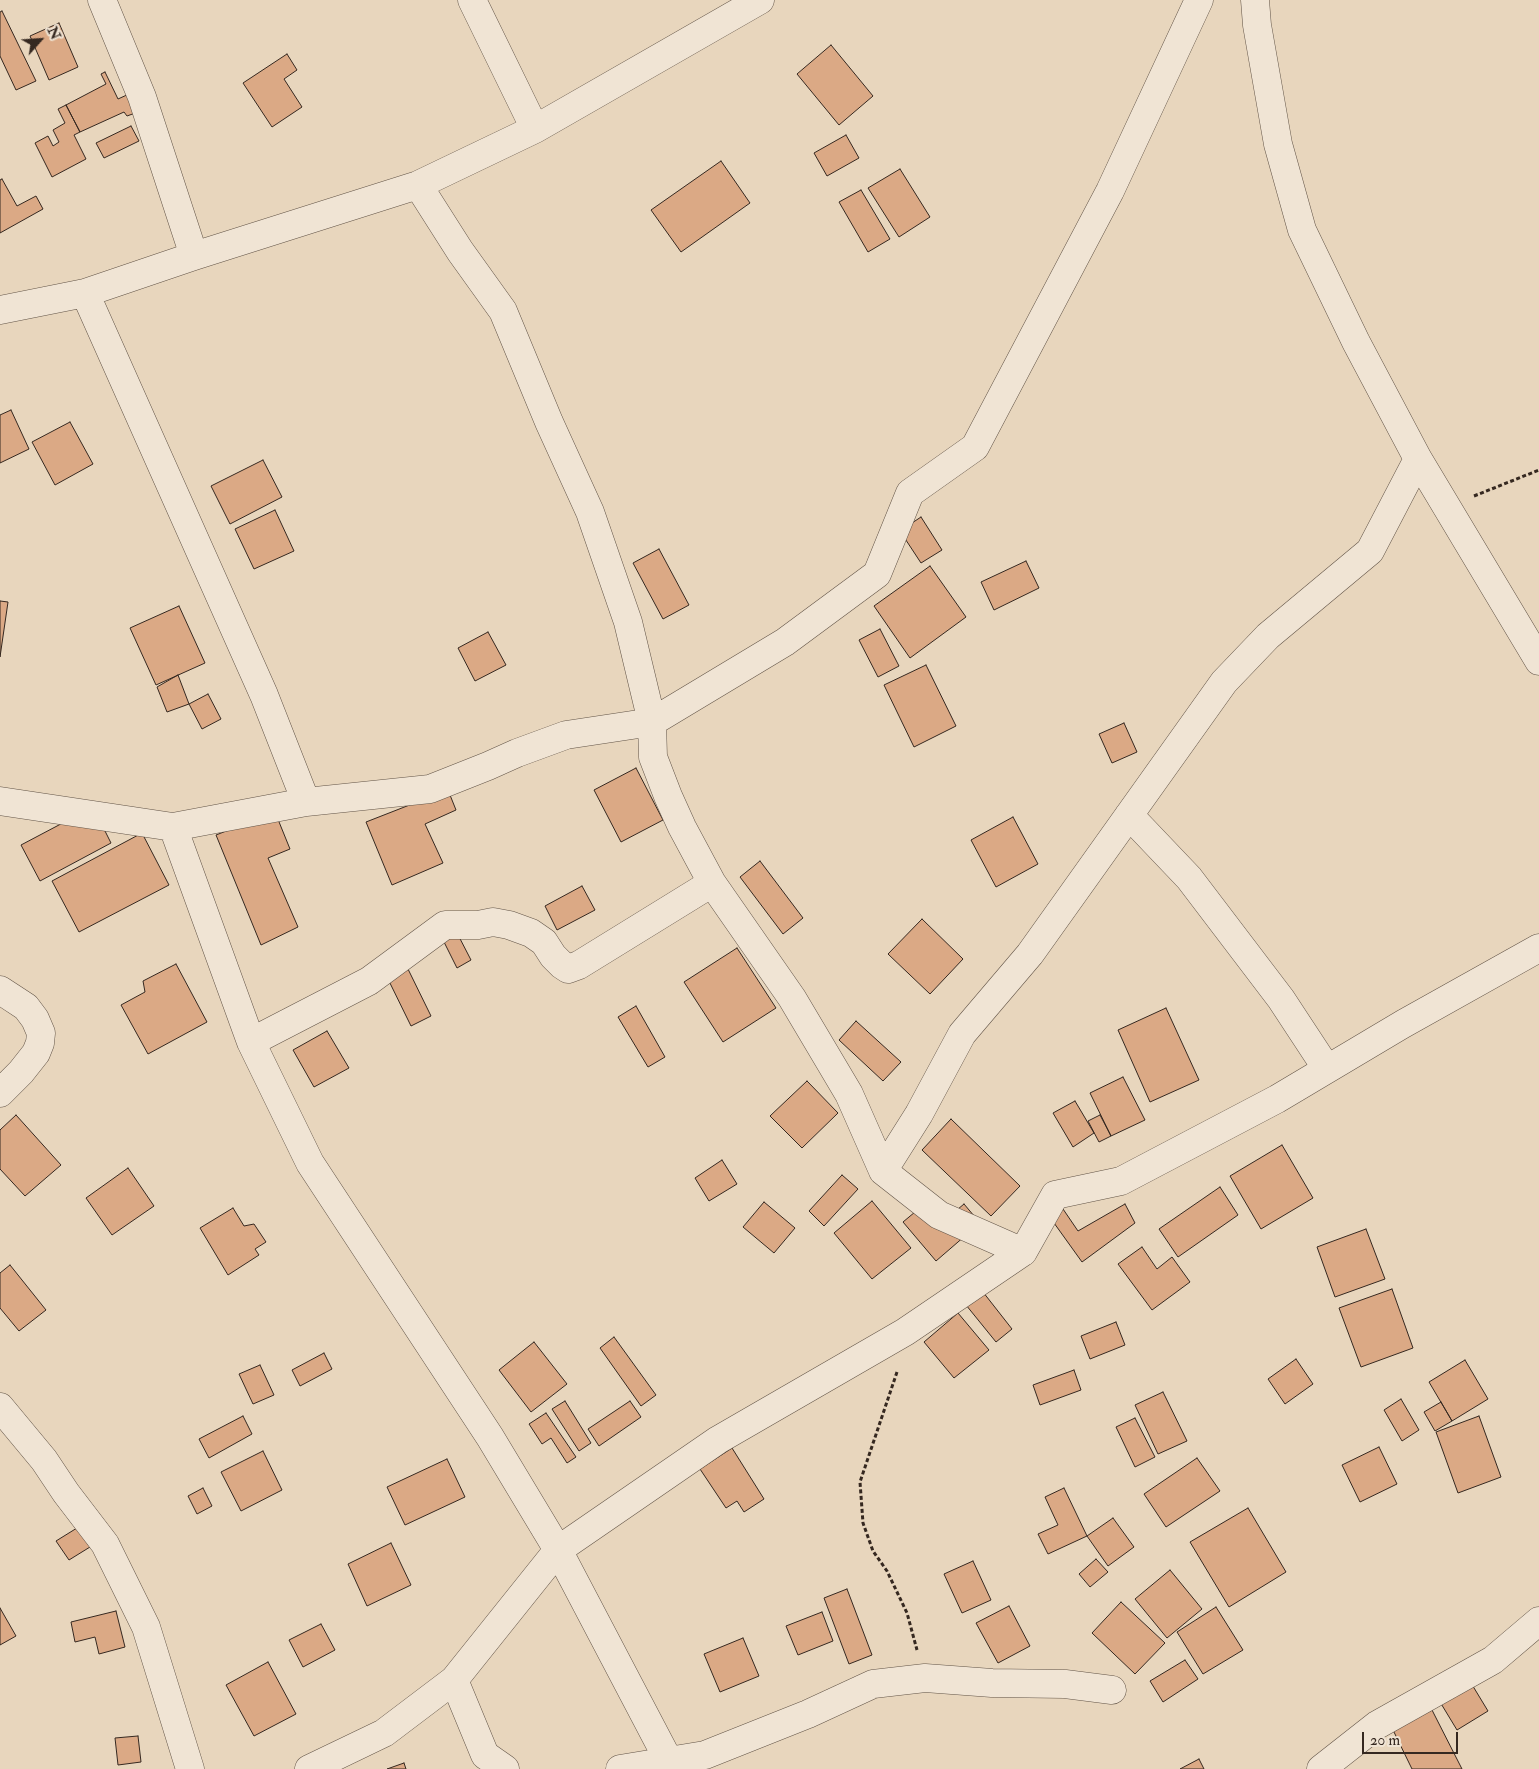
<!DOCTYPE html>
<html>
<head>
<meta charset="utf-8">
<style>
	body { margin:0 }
	#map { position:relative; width:1539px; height:1769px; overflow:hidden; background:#e8d6bd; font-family:"IM FELL Double Pica",serif }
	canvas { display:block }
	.north { position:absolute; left:15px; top:15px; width:50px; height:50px; -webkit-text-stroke:4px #f0e4d4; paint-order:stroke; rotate:64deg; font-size:14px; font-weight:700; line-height:20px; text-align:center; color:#352820 }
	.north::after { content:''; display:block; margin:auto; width:18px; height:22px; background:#352820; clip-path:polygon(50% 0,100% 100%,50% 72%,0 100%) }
	.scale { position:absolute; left:1362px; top:1732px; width:96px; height:22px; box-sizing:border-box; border:2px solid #352820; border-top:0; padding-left:6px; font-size:15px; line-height:18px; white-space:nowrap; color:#352820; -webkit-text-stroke:4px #f0e4d4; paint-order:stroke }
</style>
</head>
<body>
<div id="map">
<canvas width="1539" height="1769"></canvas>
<div class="north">N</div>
<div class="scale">20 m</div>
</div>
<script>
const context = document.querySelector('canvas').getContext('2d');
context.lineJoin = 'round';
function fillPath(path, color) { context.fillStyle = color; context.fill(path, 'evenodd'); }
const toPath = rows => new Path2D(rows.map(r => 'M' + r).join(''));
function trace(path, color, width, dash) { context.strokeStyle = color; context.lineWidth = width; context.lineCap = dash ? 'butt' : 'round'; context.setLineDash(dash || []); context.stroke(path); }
const building = toPath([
	[2,11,36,81,16,90,0,56,0,12,2,11],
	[59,23,78,67,49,80,30,36,59,23],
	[831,45,873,96,839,125,797,74,831,45],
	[287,54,297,70,284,79,302,107,272,127,243,83,287,54],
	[105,72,118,99,129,94,138,112,127,116,124,112,80,132,66,105,106,84,101,74,105,72],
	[66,105,80,132,74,135,86,159,52,177,35,143,48,136,53,146,59,142,53,130,65,123,58,109,66,105],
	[131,126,139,141,104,158,96,143,131,126],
	[846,135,859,158,827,176,814,153,846,135],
	[721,161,750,203,681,252,651,210,721,161],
	[900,169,930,217,899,237,868,188,900,169],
	[2,179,17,206,36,196,43,209,0,233,0,180,2,179],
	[861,190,890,239,868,252,839,202,861,190],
	[11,410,29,449,0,463,0,415,11,410],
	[70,422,93,464,55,485,32,442,70,422],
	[263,460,282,497,230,524,211,486,263,460],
	[275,510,294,551,254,569,235,529,275,510],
	[921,517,942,550,921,563,900,531,921,517],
	[659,549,689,605,663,619,633,563,659,549],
	[1026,561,1039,588,994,610,981,582,1026,561],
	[930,566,966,617,910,658,874,606,930,566],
	[0,601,8,602,0,657,0,601],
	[179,606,205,663,156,685,130,628,179,606],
	[880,629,899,666,878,677,859,640,880,629],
	[488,632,506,665,475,681,458,648,488,632],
	[926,665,956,726,914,747,884,685,926,665],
	[178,675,189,704,167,712,157,687,178,675],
	[208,694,221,719,202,729,189,704,208,694],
	[1124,723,1137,752,1112,763,1099,734,1124,723],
	[636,768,663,820,621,842,594,790,636,768],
	[448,790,456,810,425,824,443,863,392,885,366,822,448,790],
	[93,807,111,843,40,881,21,845,93,807],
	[275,812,290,849,268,858,298,927,261,945,216,835,275,812],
	[1013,817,1038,864,996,887,971,840,1013,817],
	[142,833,169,885,79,932,52,881,142,833],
	[760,861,803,918,783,934,740,877,760,861],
	[582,886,595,910,557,930,545,906,582,886],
	[922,919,963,959,930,994,888,954,922,919],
	[455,929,471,960,457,968,441,936,455,929],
	[737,948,776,1008,723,1042,684,982,737,948],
	[176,964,207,1022,148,1054,121,1005,145,992,143,981,176,964],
	[407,967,431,1016,411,1026,387,977,407,967],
	[636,1006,665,1057,648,1067,618,1017,636,1006],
	[1166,1008,1199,1080,1150,1102,1118,1030,1166,1008],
	[856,1021,901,1062,883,1081,839,1040,856,1021],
	[327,1031,349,1068,314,1087,293,1050,327,1031],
	[1123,1077,1145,1120,1111,1136,1090,1093,1123,1077],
	[807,1081,838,1113,802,1148,770,1116,807,1081],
	[1075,1101,1094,1133,1073,1147,1053,1113,1075,1101],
	[16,1115,61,1165,25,1196,0,1169,0,1130,16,1115],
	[1100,1115,1111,1136,1099,1142,1088,1121,1100,1115],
	[951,1119,1020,1186,991,1216,922,1150,951,1119],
	[1282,1145,1313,1198,1261,1229,1230,1176,1282,1145],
	[722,1160,737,1184,709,1201,695,1178,722,1160],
	[128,1168,154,1206,112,1235,86,1198,128,1168],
	[842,1175,858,1189,824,1226,809,1211,842,1175],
	[1220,1187,1238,1215,1178,1257,1159,1229,1220,1187],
	[872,1201,911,1248,872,1279,834,1233,872,1201],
	[764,1202,795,1228,774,1253,743,1227,764,1202],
	[964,1204,980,1223,936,1261,903,1222,921,1207,938,1226,964,1204],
	[1125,1204,1135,1223,1082,1262,1049,1216,1063,1209,1078,1231,1125,1204],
	[233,1208,244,1226,254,1224,266,1242,255,1249,259,1255,228,1275,200,1228,233,1208],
	[1366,1229,1385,1279,1335,1297,1317,1247,1366,1229],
	[1142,1247,1157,1269,1172,1257,1190,1282,1152,1310,1118,1264,1142,1247],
	[10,1265,46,1310,19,1331,0,1308,0,1273,10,1265],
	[1392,1289,1413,1348,1361,1367,1339,1308,1392,1289],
	[983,1292,1012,1329,996,1342,966,1305,983,1292],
	[958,1313,989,1350,954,1378,924,1342,958,1313],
	[1116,1322,1125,1345,1090,1359,1081,1336,1116,1322],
	[614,1337,656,1395,641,1406,600,1348,614,1337],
	[534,1342,567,1384,531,1412,499,1370,534,1342],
	[324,1353,332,1369,300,1386,292,1370,324,1353],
	[1296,1359,1313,1384,1285,1404,1268,1379,1296,1359],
	[1465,1360,1488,1399,1452,1421,1429,1382,1465,1360],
	[260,1365,274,1395,253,1404,239,1374,260,1365],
	[1074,1370,1081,1390,1040,1405,1033,1385,1074,1370],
	[1163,1392,1187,1441,1158,1454,1135,1405,1163,1392],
	[1401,1399,1419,1430,1402,1441,1384,1410,1401,1399],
	[565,1401,591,1443,579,1451,552,1409,565,1401],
	[630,1401,641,1417,599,1446,588,1429,630,1401],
	[1441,1402,1452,1421,1435,1431,1424,1412,1441,1402],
	[546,1413,576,1457,567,1463,551,1438,542,1444,529,1424,546,1413],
	[243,1416,252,1434,209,1458,199,1439,243,1416],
	[1479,1416,1501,1477,1458,1493,1436,1432,1479,1416],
	[1135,1418,1155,1457,1135,1467,1116,1427,1135,1418],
	[1379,1447,1397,1484,1360,1502,1342,1465,1379,1447],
	[732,1448,764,1499,744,1512,737,1501,726,1508,700,1469,732,1448],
	[263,1451,282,1490,241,1511,221,1472,263,1451],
	[1197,1458,1220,1491,1166,1527,1144,1494,1197,1458],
	[447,1459,465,1497,405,1525,387,1487,447,1459],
	[203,1488,212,1506,197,1514,188,1496,203,1488],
	[1064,1488,1087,1536,1048,1554,1038,1534,1058,1525,1045,1497,1064,1488],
	[1248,1508,1286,1572,1229,1607,1190,1542,1248,1508],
	[1113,1518,1134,1547,1108,1566,1087,1536,1113,1518],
	[77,1528,90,1547,69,1560,56,1541,77,1528],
	[391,1543,411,1585,367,1606,348,1564,391,1543],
	[1096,1559,1108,1572,1090,1587,1079,1574,1096,1559],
	[973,1561,991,1600,962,1613,944,1574,973,1561],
	[1170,1570,1202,1609,1167,1638,1135,1599,1170,1570],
	[847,1589,872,1655,849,1664,824,1598,847,1589],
	[1121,1602,1165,1643,1135,1674,1092,1633,1121,1602],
	[1009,1606,1030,1646,998,1663,976,1623,1009,1606],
	[1216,1607,1243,1650,1203,1674,1177,1632,1216,1607],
	[0,1608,16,1636,0,1645,0,1608],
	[116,1611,125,1647,99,1654,95,1637,75,1642,71,1622,116,1611],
	[822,1612,833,1641,798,1655,786,1626,822,1612],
	[321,1624,335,1650,303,1667,289,1640,321,1624],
	[743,1638,759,1676,720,1692,704,1654,743,1638],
	[1185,1660,1198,1679,1163,1702,1150,1681,1185,1660],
	[268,1662,296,1714,254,1736,226,1685,268,1662],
	[1468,1678,1488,1711,1457,1730,1437,1697,1468,1678],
	[1432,1710,1462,1769,1412,1769,1393,1730,1432,1710],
	[138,1736,141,1762,118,1765,115,1738,138,1736],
	[1199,1759,1204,1769,1180,1769,1199,1759],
	[404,1763,406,1769,387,1769,404,1763]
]);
fillPath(building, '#dba985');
trace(building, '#352820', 1);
const street = toPath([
	[102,0,142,97,194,256],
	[472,0,535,129],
	[1255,0,1257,25,1278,144,1302,230,1356,342,1418,459,1539,661],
	[418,185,460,251,503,311,549,422,590,512,628,622,652,722,653,757,668,796,682,827,712,883,792,998,849,1094,883,1171,939,1215,1023,1252],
	[85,293,264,695,306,802],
	[0,310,85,293,194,256,418,185,535,129,760,0],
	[0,801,173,827,306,802,430,789,488,766,517,753,566,735,652,722,785,642,877,574,910,493,975,447,1110,191,1199,0],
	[1129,815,1189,878,1281,999,1327,1069],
	[173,827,251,1042,310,1163,490,1437,558,1550,673,1769],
	[0,990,26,1007,35,1019,41,1033,40,1043,36,1053,21,1072,0,1093],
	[251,1042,369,981,445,925,478,925,493,922,509,925,531,933,544,942,553,956,562,965,568,969,579,965,712,883],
	[883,1171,919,1114,962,1034,1030,954,1224,682,1268,636,1370,551,1418,459],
	[0,1407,44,1460,66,1493,105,1544,146,1627,190,1769],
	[454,1680,485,1755,505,1769],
	[309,1769,384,1733,454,1680,558,1550,718,1440,905,1332,1023,1252,1055,1195,1121,1181,1277,1099,1403,1024,1539,948],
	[620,1769,705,1755,808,1714,873,1684,925,1678,992,1683,1065,1684,1112,1690],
	[1321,1769,1377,1725,1493,1660,1539,1621]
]);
trace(street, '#625447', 29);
trace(toPath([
	[1474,496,1539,470],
	[897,1372,860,1482,863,1523,873,1551,887,1571,907,1613,917,1650]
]), '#352820', 3, [4, 2.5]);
trace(street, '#f0e4d4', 28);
</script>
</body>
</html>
